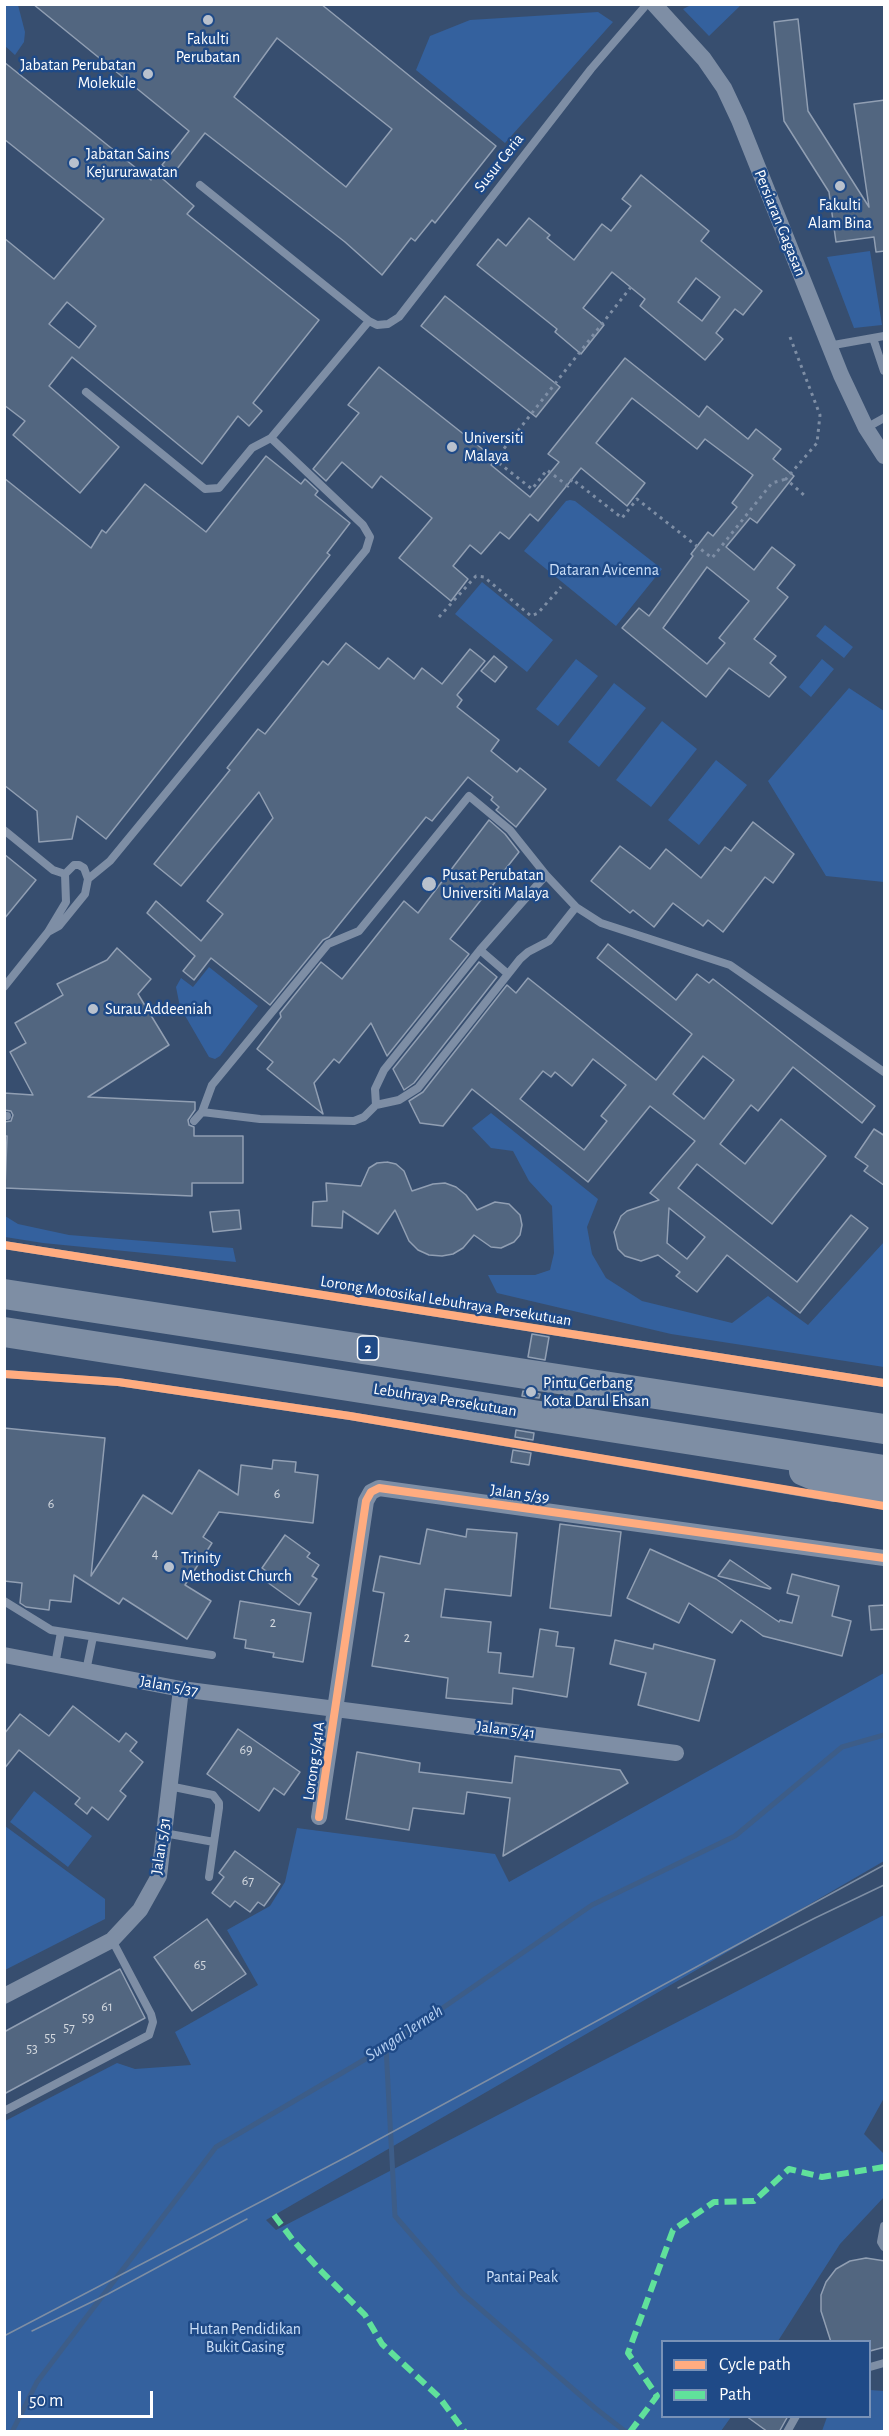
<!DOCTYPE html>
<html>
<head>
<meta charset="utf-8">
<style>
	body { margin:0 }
	#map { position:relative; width:889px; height:2436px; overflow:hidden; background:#374e6f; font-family:"Alegreya Sans",sans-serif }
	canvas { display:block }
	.frame { position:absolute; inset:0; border:6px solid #fff; pointer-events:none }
	.legend { position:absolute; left:661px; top:2340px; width:210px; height:78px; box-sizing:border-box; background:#1f4a87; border:2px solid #7992b7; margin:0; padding:8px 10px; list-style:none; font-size:18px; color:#fff }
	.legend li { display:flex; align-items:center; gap:12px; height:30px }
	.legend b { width:30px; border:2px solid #7992b7 }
	.scale { position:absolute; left:18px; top:2391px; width:135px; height:27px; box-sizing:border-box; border:3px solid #fff; border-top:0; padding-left:8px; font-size:18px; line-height:21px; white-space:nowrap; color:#fff; -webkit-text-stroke:4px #1f4a87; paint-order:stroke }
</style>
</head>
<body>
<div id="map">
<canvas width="889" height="2436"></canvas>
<div class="frame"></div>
<ul class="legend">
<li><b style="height:8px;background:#ffac80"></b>Cycle path</li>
<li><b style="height:8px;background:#60e19b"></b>Path</li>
</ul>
<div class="scale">50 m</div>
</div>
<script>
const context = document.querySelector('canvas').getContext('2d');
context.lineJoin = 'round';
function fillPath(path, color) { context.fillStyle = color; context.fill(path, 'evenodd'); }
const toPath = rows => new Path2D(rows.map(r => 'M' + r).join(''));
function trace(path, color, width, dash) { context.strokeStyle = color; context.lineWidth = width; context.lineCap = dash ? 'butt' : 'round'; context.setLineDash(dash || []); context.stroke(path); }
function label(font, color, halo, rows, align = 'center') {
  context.font = font + ' "Alegreya Sans",sans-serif'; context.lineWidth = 5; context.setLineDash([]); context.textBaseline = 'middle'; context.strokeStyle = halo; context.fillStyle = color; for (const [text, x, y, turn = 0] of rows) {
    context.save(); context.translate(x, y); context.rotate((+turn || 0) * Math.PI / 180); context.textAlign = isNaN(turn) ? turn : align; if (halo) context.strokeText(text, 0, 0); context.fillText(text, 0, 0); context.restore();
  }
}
fillPath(toPath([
	[4,5,18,5,25,32,24,42,15,55,5,46],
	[691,5,691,4,741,5,709,36,683,9],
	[598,12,613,22,505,143,416,70,430,36,470,20],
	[870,251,882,325,854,328,827,257],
	[570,500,575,501,662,569,616,626,524,551,566,501],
	[482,582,553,640,527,672,455,614],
	[825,625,853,647,844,658,816,636],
	[576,659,598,676,558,726,536,709],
	[822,659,834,669,811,697,799,687],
	[614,683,646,708,599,767,568,742],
	[849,688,884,711,884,882,826,876,768,781],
	[662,721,697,749,651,807,616,780],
	[716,760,747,785,699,845,668,820],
	[209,967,258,1006,220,1056,215,1059,209,1057,180,1007,176,987,181,978,193,987],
	[491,1113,598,1199,587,1227,592,1254,606,1278,642,1301,732,1323,768,1296,808,1325,884,1242,884,1367,671,1334,497,1293,488,1275,535,1275,550,1270,554,1253,552,1206,529,1181,513,1151,491,1148,472,1128],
	[5,1216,18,1224,69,1235,233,1248,236,1262,43,1243,5,1237],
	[884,1673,884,1861,266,2220,276,2230,884,1915,884,2098,864,2134,884,2154,884,2197,840,2244,778,2341,662,2342,662,2416,731,2417,721,2431,5,2431,5,2121,117,2063,135,2069,191,2065,175,2032,258,1985,227,1930,270,1906,285,1882,297,1828,495,1854,509,1882],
	[34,1791,92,1836,68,1867,10,1822],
	[5,1826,105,1899,105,1919,5,1970],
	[870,2390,884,2391,884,2431,822,2431,827,2417,870,2416]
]), '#34619e');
trace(toPath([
	[386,2047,395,2216,462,2293,595,2408,626,2432],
	[12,2432,37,2382,216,2147,386,2047,592,1905,735,1836,842,1747,884,1735]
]), '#3d5d88', 5);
const building = toPath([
	[33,4,321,4,496,146,435,223,432,220,415,241,411,238,382,275,345,242,205,133,173,174,162,165,189,131,33,4],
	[277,38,392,129,346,187,234,97,277,38],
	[798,19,808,111,869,207,854,104,885,100,885,251,876,252,874,237,836,242,829,192,784,121,774,22,798,19],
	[4,62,151,180,156,173,194,206,187,214,319,320,253,403,262,411,249,426,238,416,202,464,72,357,49,386,119,447,80,493,13,435,25,421,4,405,4,238,54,279,104,219,4,139,4,62],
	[67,302,96,326,79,348,49,324,67,302],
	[641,175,709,231,701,241,762,291,743,315,735,309,716,333,723,339,705,360,640,306,645,299,612,272,583,308,604,325,581,354,555,332,557,329,477,265,498,239,506,246,529,218,550,235,547,238,574,260,602,224,611,231,631,206,622,199,641,175],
	[696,278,720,297,702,321,678,302,696,278],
	[445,296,560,387,536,417,421,326,445,296],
	[625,358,699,417,707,406,748,439,756,429,781,449,773,459,794,476,757,523,750,518,726,547,754,570,772,547,795,565,777,588,788,597,754,639,776,656,770,663,786,677,769,697,729,668,706,697,622,628,639,608,649,616,693,556,691,554,708,532,713,536,737,507,732,503,753,475,705,439,697,449,632,398,596,443,645,483,627,506,581,468,538,521,530,514,509,539,500,532,481,554,470,545,453,566,468,579,451,601,399,558,432,518,381,476,372,488,342,462,326,481,313,469,359,413,348,405,379,367,495,459,491,465,530,497,559,462,548,454,625,358],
	[707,567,749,601,719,638,725,643,707,664,663,628,707,567],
	[266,456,301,484,305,479,318,491,315,495,350,523,327,553,330,555,106,839,77,816,72,839,39,842,37,811,4,785,4,478,91,548,102,530,106,533,145,484,206,532,266,456],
	[346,643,379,669,388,658,414,679,422,668,442,684,470,649,485,661,457,695,462,700,457,707,499,740,491,751,517,772,520,768,546,789,516,827,496,810,499,807,491,800,493,797,468,777,432,821,426,817,329,937,323,940,270,1005,211,958,194,980,183,971,195,956,147,913,156,901,201,941,223,914,207,901,273,818,259,792,181,886,154,864,230,770,227,768,258,729,265,734,323,661,328,665,346,643],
	[494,656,507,667,495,682,481,671,494,656],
	[489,820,505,834,519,852,450,939,469,954,387,1056,371,1023,339,1063,334,1059,314,1083,323,1114,267,1069,273,1062,257,1049,281,1017,280,1013,321,962,342,979,404,901,418,913,489,820],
	[753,822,794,854,773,883,765,877,723,932,708,920,703,926,673,903,654,927,633,910,630,913,591,881,620,846,650,869,666,849,701,878,725,847,731,851,753,822],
	[4,854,36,880,4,919,4,854],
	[608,944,676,1000,697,974,709,983,713,979,875,1106,862,1123,793,1067,758,1111,751,1105,720,1144,745,1164,781,1119,826,1156,772,1224,697,1164,678,1188,797,1282,851,1215,868,1228,800,1313,727,1255,697,1292,676,1276,680,1272,658,1255,641,1261,625,1256,618,1249,614,1232,621,1216,627,1211,659,1200,650,1193,695,1141,650,1106,588,1182,472,1089,443,1126,420,1123,409,1101,423,1092,507,985,516,993,528,978,656,1080,692,1034,597,958,608,944],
	[703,1056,734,1080,704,1119,673,1094,703,1056],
	[593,1059,626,1085,601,1116,607,1121,584,1150,520,1099,543,1071,551,1077,555,1072,572,1086,593,1059],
	[669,1208,705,1237,687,1259,667,1243,669,1208],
	[117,948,151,979,138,994,169,1045,88,1097,195,1102,195,1110,188,1120,189,1125,194,1127,194,1136,243,1136,243,1183,192,1183,192,1196,5,1188,7,1136,4,1136,4,1122,11,1121,13,1115,11,1111,4,1110,4,1093,33,1095,10,1052,26,1043,15,1023,63,995,57,984,107,960,117,948],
	[479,962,497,977,414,1083,404,1090,393,1069,479,962],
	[874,1129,885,1136,885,1186,864,1171,868,1166,855,1157,874,1129],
	[387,1162,396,1164,404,1171,412,1191,433,1184,445,1183,456,1187,466,1195,477,1210,495,1202,509,1204,520,1215,522,1225,520,1235,514,1242,501,1248,491,1247,474,1235,463,1248,453,1254,442,1256,429,1255,418,1250,409,1241,395,1210,378,1234,343,1211,342,1228,312,1226,313,1202,327,1201,326,1183,361,1186,369,1168,377,1163,387,1162],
	[239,1210,241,1229,213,1232,210,1212,239,1210],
	[532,1334,549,1337,545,1360,528,1357,532,1334],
	[523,1391,540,1394,539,1398,522,1396,523,1391],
	[4,1428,105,1438,91,1576,143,1495,172,1514,199,1470,238,1495,241,1465,272,1469,273,1460,296,1462,295,1472,318,1475,313,1523,219,1512,203,1537,212,1543,185,1585,211,1601,187,1639,123,1598,119,1604,74,1575,71,1602,50,1600,49,1610,26,1607,20,1603,22,1583,4,1581,4,1428],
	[516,1430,534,1433,533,1440,515,1437,516,1430],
	[513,1450,531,1453,529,1465,511,1462,513,1450],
	[560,1524,621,1532,611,1616,550,1608,560,1524],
	[427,1529,466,1537,467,1529,517,1533,511,1596,445,1589,441,1617,491,1622,488,1652,501,1653,499,1673,533,1677,540,1629,558,1632,556,1646,574,1648,567,1697,513,1688,512,1704,446,1698,448,1678,372,1666,384,1593,373,1591,380,1556,420,1564,427,1529],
	[285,1535,310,1553,307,1557,319,1565,312,1576,317,1579,299,1605,267,1582,272,1575,262,1568,285,1535],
	[650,1549,716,1579,779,1622,780,1620,792,1623,799,1596,787,1593,792,1574,839,1586,832,1616,851,1621,842,1656,763,1636,741,1620,732,1633,689,1603,679,1623,627,1598,650,1549],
	[730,1560,771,1588,770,1589,718,1576,730,1560],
	[240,1601,311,1613,303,1662,273,1657,274,1653,245,1648,246,1640,234,1638,240,1601],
	[885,1605,885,1629,871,1630,869,1606,885,1605],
	[615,1640,653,1649,654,1644,715,1660,699,1721,638,1705,646,1673,610,1664,615,1640],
	[73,1706,119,1742,126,1733,137,1742,130,1751,143,1762,120,1791,126,1796,108,1820,92,1807,87,1814,75,1804,80,1798,19,1750,4,1769,4,1734,20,1714,49,1736,73,1706],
	[238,1729,300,1772,284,1795,274,1788,259,1811,207,1774,238,1729],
	[357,1752,420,1763,419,1772,512,1783,515,1756,620,1770,628,1783,503,1856,510,1798,467,1792,464,1814,413,1808,409,1830,346,1819,357,1752],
	[235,1851,280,1884,264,1906,258,1902,250,1912,235,1901,230,1907,212,1893,224,1877,219,1873,235,1851],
	[207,1919,246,1974,192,2011,154,1957,207,1919],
	[120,1969,145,2018,4,2094,4,2032,120,1969],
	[866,2258,885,2261,885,2347,870,2351,870,2342,831,2342,821,2311,821,2295,826,2282,836,2269,850,2261,866,2258],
	[746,2416,788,2416,779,2432,768,2432,746,2416]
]);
fillPath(building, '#526680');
trace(building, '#919fb3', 1.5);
trace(toPath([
	[631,287,495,460,532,489,547,470,568,486,572,479,622,518,637,499,712,558,772,483,786,479],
	[790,337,820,415,817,443,786,479,805,496],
	[439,617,476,576,484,577,531,616,538,613,561,587]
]), '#7e8ea5', 3, [3, 4.5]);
trace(toPath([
	[200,185,369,321,377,325,388,324,399,317,591,69,647,4],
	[873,338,884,371],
	[828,346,884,336],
	[86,392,205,489,219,488,252,448,271,438],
	[866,428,884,418],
	[4,830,53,870,65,874],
	[546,875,480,950,384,1070,375,1089,376,1105,399,1100,418,1088,520,959,528,952,549,941,576,907],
	[88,879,110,861,366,550,370,537,363,525,271,438,369,321],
	[480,950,508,974],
	[4,987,48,932,66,902,65,874,74,865,79,865,84,868,88,879,85,894,59,926,48,932],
	[202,1112,212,1085,328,944,359,931,469,796,510,830,546,875,576,907,601,923,730,965,884,1072],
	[4,1116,7,1116],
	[194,1121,202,1112,260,1119,354,1121,364,1117,376,1105],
	[4,1245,884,1383],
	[4,1374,118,1382,350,1416,834,1498],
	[4,1601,51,1630,212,1655],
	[55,1665,61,1632],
	[86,1671,93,1637],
	[164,1833,214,1842,219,1808,219,1803,213,1795,169,1786],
	[209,1877,214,1842],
	[4,2111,149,2035,153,2022,151,2014,112,1940],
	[884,2226,881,2242,884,2247],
	[870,2367,884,2363],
	[787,2432,796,2416]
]), '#7e8ea5', 8);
trace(toPath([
	[654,4,704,59,724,88,739,120,841,375,866,428,884,456],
	[4,1655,181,1689,676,1753],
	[319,1817,366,1501,371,1492,379,1488,884,1558],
	[4,1996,112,1940,140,1910,159,1876,181,1689]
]), '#7e8ea5', 16);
trace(toPath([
	[4,1294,884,1429],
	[4,1332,884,1470],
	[804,1471,830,1482,884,1494]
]), '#7e8ea4', 30);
trace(toPath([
	[678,1988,815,1918,884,1885],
	[32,2331,108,2294,247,2219],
	[4,2336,350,2155,884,1865]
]), '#7e8ea4', 1.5);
trace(toPath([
	[274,2215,292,2239,319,2269,365,2315,382,2344,439,2397,465,2432],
	[630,2432,657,2396,628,2353,673,2230,714,2202,754,2201,789,2169,822,2177,884,2167]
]), '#60e19b', 6, [12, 6]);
trace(toPath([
	[4,1245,884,1383],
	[4,1374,118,1382,350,1416,884,1506],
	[319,1817,366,1501,371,1492,379,1488,884,1558]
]), '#ffac80', 8);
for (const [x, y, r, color] of [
	[208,20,6,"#b9c1cd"],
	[148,74,6,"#b9c1cd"],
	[74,163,6,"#b9c1cd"],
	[840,186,6,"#b9c1cd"],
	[452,447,6,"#b9c1cd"],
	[429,884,8,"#b9c1cd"],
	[93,1009,6,"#b9c1cd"],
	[531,1392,6,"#b9c1cd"],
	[169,1567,6,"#b9c1cd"]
]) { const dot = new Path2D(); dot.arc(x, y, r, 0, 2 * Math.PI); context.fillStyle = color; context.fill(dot); trace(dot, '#1f4a87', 2); }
label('14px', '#d4d9df', null, [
	["6",277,1494],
	["6",51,1504],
	["4",155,1554],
	["2",273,1623],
	["2",407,1638],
	["69",246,1750],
	["67",248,1881],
	["65",200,1965],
	["61",107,2007],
	["59",88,2018],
	["57",69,2028],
	["55",50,2038],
	["53",32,2049]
]);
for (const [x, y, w] of [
	[368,1348,21]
]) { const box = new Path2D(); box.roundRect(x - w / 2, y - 12, w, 24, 4.5); context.fillStyle = '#1f4a87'; context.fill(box); trace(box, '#fff', 1.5); }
label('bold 15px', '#fff', null, [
	["2",368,1348]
]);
label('16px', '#fff', '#1f4a87', [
	["Fakulti",208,39,"center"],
	["Perubatan",208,57,"center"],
	["Jabatan Perubatan",136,65,"right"],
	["Molekule",136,83,"right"],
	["Jabatan Sains",86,154],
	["Kejururawatan",86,172],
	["Fakulti",840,205,"center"],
	["Alam Bina",840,223,"center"],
	["Universiti",464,438],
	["Malaya",464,456],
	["Pusat Perubatan",442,875],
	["Universiti Malaya",442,893],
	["Surau Addeeniah",105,1009],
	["Pintu Gerbang",543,1383],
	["Kota Darul Ehsan",543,1401],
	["Trinity",181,1558],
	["Methodist Church",181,1576]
], 'left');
label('16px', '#fff', '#1f4a87', [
	["Susur Ceria",499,163,-52],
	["Persiaran Gagasan",780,223,68],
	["Lorong Motosikal Lebuhraya Persekutuan",446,1301,9],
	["Lebuhraya Persekutuan",445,1400,9],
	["Jalan 5/39",520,1494,8],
	["Jalan 5/37",169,1686,10],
	["Jalan 5/41",506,1730,7],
	["Lorong 5/41A",314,1761,-82],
	["Jalan 5/31",161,1846,-81]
]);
label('16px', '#cde0f8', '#1f4a87', [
	["Dataran Avicenna",604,570],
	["Pantai Peak",522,2277],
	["Hutan Pendidikan",245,2329],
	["Bukit Gasing",245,2347]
]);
label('italic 18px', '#b4cff2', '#1f4a87', [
	["Sungai Jerneh",404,2033,-33]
]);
</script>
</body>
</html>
